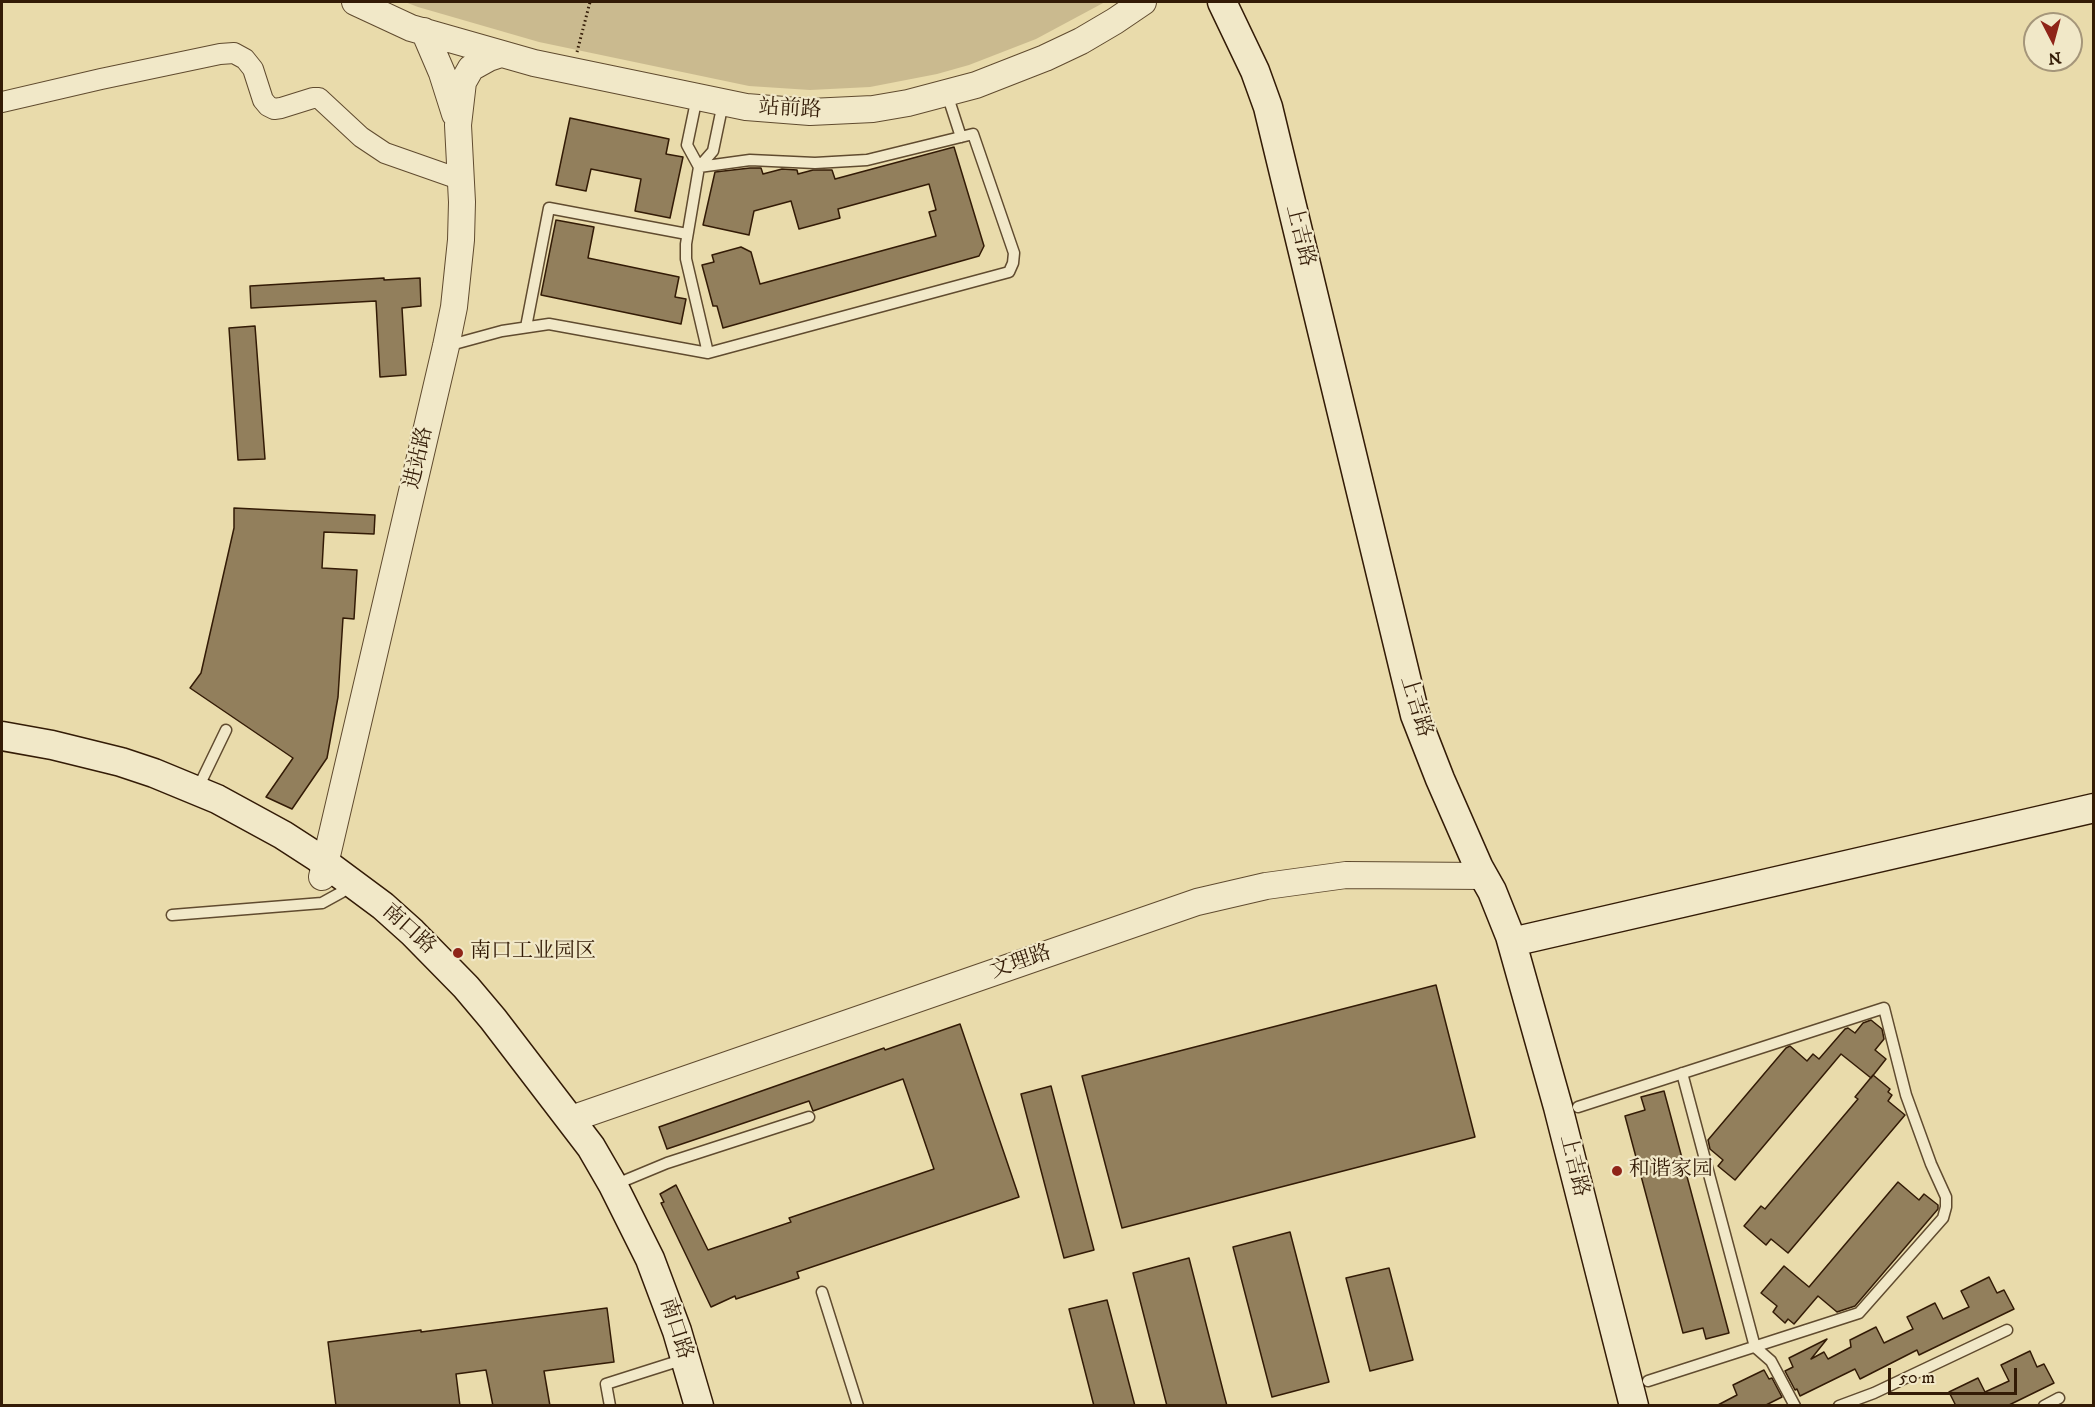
<!DOCTYPE html>
<html>
<head>
<meta charset="utf-8">
<style>
	body { margin:0 }
	#map { position:relative; width:2095px; height:1407px; overflow:hidden; background:#e9dbab; font-family:"IM FELL DW Pica",serif }
	canvas { display:block }
	.frame { position:absolute; inset:0; border:3px solid #331b06; pointer-events:none }
	.north { position:absolute; left:2023px; top:12px; width:60px; height:60px; box-sizing:border-box; background:#f1e8c8; border:2px solid #a5967a; border-radius:50%; rotate:174deg; font-size:16px; font-weight:700; line-height:24px; text-align:center; color:#331b06 }
	.north::after { content:''; display:block; margin:auto; width:21px; height:27px; background:#8f2418; clip-path:polygon(50% 0,100% 100%,50% 72%,0 100%) }
	.scale { position:absolute; left:1888px; top:1368px; width:129px; height:27px; box-sizing:border-box; border:3px solid #331b06; border-top:0; padding-left:8px; font-size:18px; line-height:21px; white-space:nowrap; color:#331b06; -webkit-text-stroke:4px #f1e8c8; paint-order:stroke }
</style>
</head>
<body>
<div id="map">
<canvas width="2095" height="1407"></canvas>
<div class="frame"></div>
<div class="north">N</div>
<div class="scale">50 m</div>
</div>
<script>
const context = document.querySelector('canvas').getContext('2d');
context.lineJoin = 'round';
function fillPath(path, color) { context.fillStyle = color; context.fill(path, 'evenodd'); }
const toPath = rows => new Path2D(rows.map(r => 'M' + r).join(''));
function trace(path, color, width, dash) { context.strokeStyle = color; context.lineWidth = width; context.lineCap = dash ? 'butt' : 'round'; context.setLineDash(dash || []); context.stroke(path); }
function label(font, color, halo, rows, align = 'center') {
  context.font = font + ' "IM FELL DW Pica","Noto Serif SC",serif'; context.lineWidth = 4.5; context.setLineDash([]); context.textBaseline = 'middle'; context.strokeStyle = halo; context.fillStyle = color; for (const [text, x, y, turn = 0] of rows) {
    context.save(); context.translate(x, y); context.rotate((+turn || 0) * Math.PI / 180); context.textAlign = isNaN(turn) ? turn : align; if (halo) context.strokeText(text, 0, 0); context.fillText(text, 0, 0); context.restore();
  }
}
fillPath(toPath([
	[405,2,1105,2,1036,39,969,65,937,74,870,87,810,90,749,86,539,42,418,7]
]), '#caba8f');
const building = toPath([
	[570,118,669,139,666,154,683,157,670,218,635,211,641,179,591,169,586,191,556,185,570,118],
	[954,147,984,246,979,256,723,328,717,306,713,306,702,265,714,262,712,255,741,247,751,252,760,284,936,236,929,212,936,210,929,184,838,209,840,218,799,229,791,201,754,211,749,235,703,225,715,172,750,168,761,168,763,174,782,169,797,170,798,174,813,170,832,170,835,179,954,147],
	[556,220,594,227,588,258,679,277,675,297,686,299,681,324,541,295,556,220],
	[384,278,384,280,420,278,421,306,402,308,406,375,380,377,376,301,251,308,250,286,384,278],
	[255,326,265,459,238,460,229,328,255,326],
	[234,508,375,515,374,534,324,532,322,568,357,570,354,619,343,618,338,697,327,758,292,809,266,797,293,758,190,688,201,673,234,528,234,508],
	[1436,985,1475,1137,1122,1228,1082,1076,1436,985],
	[1871,1020,1882,1029,1884,1039,1875,1050,1886,1059,1871,1078,1841,1054,1735,1180,1718,1166,1723,1160,1710,1149,1708,1140,1786,1048,1790,1046,1807,1061,1813,1054,1819,1059,1845,1029,1848,1028,1855,1033,1863,1023,1871,1020],
	[960,1024,1019,1197,797,1272,799,1278,736,1299,735,1296,711,1307,661,1203,664,1202,660,1194,676,1185,708,1250,791,1222,789,1218,934,1169,903,1079,813,1111,809,1101,667,1149,659,1127,884,1048,885,1050,960,1024],
	[1873,1075,1890,1089,1888,1092,1892,1095,1888,1101,1905,1115,1788,1253,1771,1239,1766,1245,1744,1226,1761,1206,1765,1209,1858,1099,1855,1097,1873,1075],
	[1051,1086,1094,1250,1064,1258,1021,1094,1051,1086],
	[1664,1091,1729,1333,1706,1339,1703,1328,1683,1333,1625,1116,1645,1110,1641,1097,1664,1091],
	[1898,1182,1919,1200,1924,1194,1938,1205,1938,1209,1855,1306,1837,1312,1818,1296,1794,1324,1788,1319,1785,1323,1773,1312,1777,1306,1761,1293,1784,1266,1809,1287,1898,1182],
	[1290,1232,1329,1382,1272,1397,1233,1247,1290,1232],
	[1189,1258,1227,1406,1167,1406,1133,1273,1189,1258],
	[1389,1268,1413,1360,1370,1371,1346,1278,1389,1268],
	[1989,1277,1997,1293,2004,1290,2014,1309,1919,1355,1917,1350,1860,1379,1855,1369,1800,1396,1797,1389,1795,1390,1785,1371,1793,1367,1789,1358,1827,1339,1811,1359,1824,1352,1828,1359,1851,1347,1850,1340,1876,1327,1884,1343,1913,1329,1907,1317,1935,1303,1943,1319,1969,1307,1961,1291,1989,1277],
	[1107,1300,1135,1406,1094,1406,1069,1309,1107,1300],
	[607,1308,614,1362,544,1371,550,1406,493,1406,486,1370,456,1374,460,1406,336,1406,328,1342,421,1330,421,1332,607,1308],
	[2030,1351,2037,1367,2044,1364,2054,1383,2007,1406,1956,1406,1949,1392,1978,1378,1985,1392,2009,1381,2001,1365,2030,1351],
	[1764,1370,1769,1379,1772,1378,1782,1397,1764,1406,1716,1406,1737,1395,1733,1385,1764,1370]
]);
fillPath(building, '#927f5c');
trace(building, '#331b06', 1.5);
const service = toPath([
	[947,94,961,137],
	[697,97,687,145,699,167],
	[526,327,549,208,687,234],
	[447,346,502,331,549,324,708,353,1009,272,1013,263,1014,253,973,134,867,160,815,163,750,160,699,167],
	[708,353,686,259,686,244,699,167,713,151,723,103],
	[197,790,226,730],
	[172,915,322,903,342,892],
	[1682,1073,1755,1347,1771,1361,1795,1406],
	[1578,1107,1884,1008,1906,1095,1931,1164,1946,1197,1946,1207,1943,1218,1859,1313,1648,1381],
	[614,1185,667,1163,809,1117],
	[822,1292,858,1406],
	[610,1406,606,1384,672,1363],
	[1839,1406,1874,1393,2007,1330],
	[2044,1406,2059,1398]
]);
const minor = toPath([
	[2,102,101,79,220,54,234,53,245,59,253,69,263,100,268,106,274,109,281,108,313,98,319,98,361,137,385,153,462,180]
]);
const tertiary = toPath([
	[355,2,411,28,534,63,746,107,810,112,873,109,908,103,976,85,1045,58,1081,41,1115,21,1143,2],
	[424,31,442,73,455,114],
	[322,877,446,346,454,307,461,240,462,202,458,125,463,82,471,68,489,58,501,54],
	[571,1119,1197,902,1266,886,1346,875,1484,876]
]);
const secondary = toPath([
	[1222,2,1255,71,1268,107,1415,715,1440,779,1479,868,1492,891,1510,936,1558,1107,1634,1406],
	[2,736,52,745,121,762,154,773,217,799,283,835,317,857,383,906,412,932,466,987,493,1019,591,1147,613,1185,650,1259,677,1331,699,1406],
	[1512,942,2094,808]
]);
trace(service, '#604b2f', 13);
trace(minor, '#604b2f', 22);
trace(tertiary, '#604b2f', 28);
trace(secondary, '#331b06', 31);
trace(toPath([
	[577,52,590,2]
]), '#331b06', 3, [1.5, 3]);
trace(service, '#f1e8c8', 10);
trace(minor, '#f1e8c8', 20);
trace(tertiary, '#f1e8c8', 26);
trace(secondary, '#f1e8c8', 28);
for (const [x, y, r, color] of [
	[458,953,6,"#8f2418"],
	[1617,1171,6,"#8f2418"]
]) { const dot = new Path2D(); dot.arc(x, y, r, 0, 2 * Math.PI); context.fillStyle = color; context.fill(dot); trace(dot, '#f1e8c8', 2); }
label('21px', '#331b06', '#f1e8c8', [
	["站前路",790,110,3],
	["上吉路",1299,236,76],
	["进站路",420,458,-77],
	["上吉路",1415,707,73],
	["南口路",408,930,42],
	["文理路",1021,963,-19],
	["上吉路",1573,1166,76],
	["南口路",675,1329,72]
]);
label('21px', '#331b06', '#f1e8c8', [
	["南口工业园区",470,953],
	["和谐家园",1629,1171]
], 'left');
</script>
</body>
</html>
